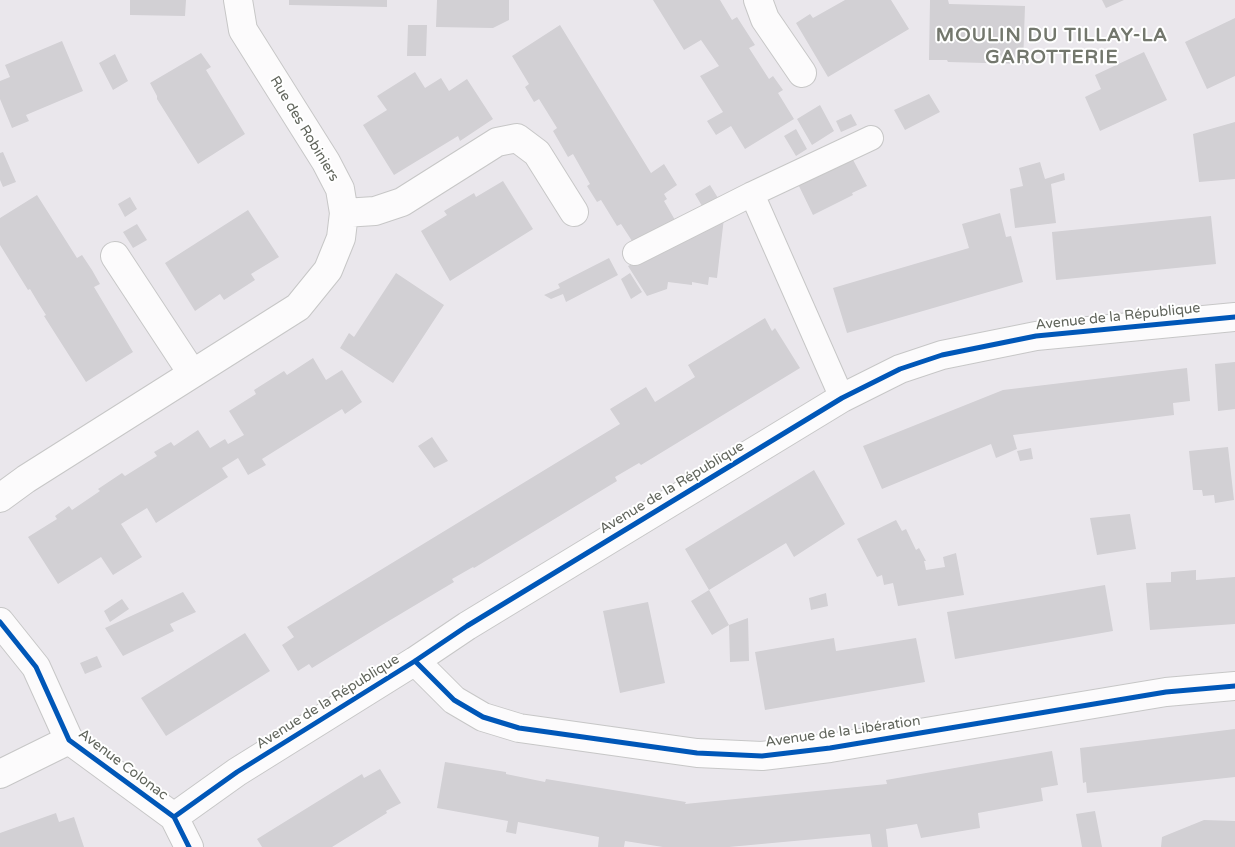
<!DOCTYPE html>
<html>
<head>
<meta charset="utf-8">
<style>
	body { margin:0 }
	canvas { display:block; background:#eae7ec }
</style>
</head>
<body>
<canvas width="1235" height="847"></canvas>
<script>
const context = document.querySelector('canvas').getContext('2d');
context.lineJoin = 'round';
function fillPath(path, color) { context.fillStyle = color; context.fill(path, 'evenodd'); }
const toPath = rows => new Path2D(rows.map(r => 'M' + r).join(''));
function trace(path, color, width, dash) { context.strokeStyle = color; context.lineWidth = width; context.lineCap = dash ? 'butt' : 'round'; context.setLineDash(dash || []); context.stroke(path); }
function label(font, color, halo, rows, align = 'center') {
  context.font = font + ' "Varela Round",sans-serif'; context.lineWidth = 4; context.setLineDash([]); context.textBaseline = 'middle'; context.strokeStyle = halo; context.fillStyle = color; for (const [text, x, y, turn = 0] of rows) {
    context.save(); context.translate(x, y); context.rotate((+turn || 0) * Math.PI / 180); context.textAlign = isNaN(turn) ? turn : align; if (halo) context.strokeText(text, 0, 0); context.fillText(text, 0, 0); context.restore();
  }
}
fillPath(toPath([
	[130,0,186,0,185,16,130,15],
	[289,0,387,0,387,7,289,5],
	[437,0,509,0,509,20,493,28,436,27],
	[653,0,720,0,732,20,737,17,755,45,749,48,769,79,773,76,783,90,778,93,794,119,745,149,731,126,716,135,707,121,723,112,700,76,719,66,701,40,684,50],
	[845,0,891,0,909,29,828,77,796,23,810,14,813,18],
	[930,0,948,0,949,4,1025,6,1023,64,948,62,947,60,929,60],
	[1102,0,1124,0,1106,8],
	[1235,18,1235,76,1207,89,1185,42],
	[408,25,427,25,426,56,407,56],
	[560,25,651,173,664,164,677,185,664,194,667,199,664,201,675,220,632,241,621,224,617,226,601,200,597,202,587,186,590,184,573,154,568,157,553,131,557,128,539,99,534,102,525,87,529,84,512,56],
	[62,41,83,91,26,115,29,121,12,128,0,99,0,81,10,77,5,65],
	[1144,52,1167,100,1100,131,1085,97,1101,89,1095,75],
	[201,53,211,67,206,70,245,134,198,164,157,99,157,96,150,83],
	[115,54,128,81,113,90,99,63],
	[415,72,425,88,441,78,449,91,467,79,493,119,460,141,458,136,394,175,363,125,387,110,377,96],
	[929,94,940,112,905,130,894,110],
	[820,105,834,131,812,145,797,119],
	[851,114,857,125,841,132,836,121],
	[1235,122,1235,179,1199,182,1193,134],
	[796,129,807,149,796,156,784,136],
	[3,152,16,182,3,187,0,180,0,153],
	[851,156,867,186,852,193,853,195,813,215,797,182],
	[1040,162,1045,179,1064,173,1065,180,1051,184,1056,223,1015,228,1010,189,1023,186,1019,168],
	[503,181,533,229,450,281,421,231,447,215,444,211,474,193,476,197],
	[710,185,718,198,702,206,695,194],
	[37,195,77,258,82,255,92,270,100,284,94,287,133,352,86,382,44,316,46,315,39,304,30,289,28,290,0,245,0,218],
	[130,197,137,209,125,217,118,204],
	[248,210,279,257,251,274,255,280,224,300,220,294,195,311,165,263],
	[1000,213,1006,237,1011,236,1023,282,847,333,833,288,969,248,962,224],
	[1211,216,1216,264,1056,280,1052,232],
	[724,218,717,278,709,277,708,285,692,282,692,285,668,282,667,289,647,296,628,266],
	[137,224,147,240,133,248,123,232],
	[609,258,618,275,566,302,563,294,551,299,544,295,560,288,558,284],
	[396,273,444,305,393,383,340,348,349,333,354,337],
	[630,273,642,292,631,299,621,279],
	[765,318,772,331,775,328,800,368,641,465,639,463,615,477,617,481,474,568,473,567,452,579,454,582,382,625,312,668,309,664,298,671,282,645,294,637,287,627,620,424,610,409,646,387,655,402,695,377,688,365],
	[313,358,326,380,342,370,362,402,345,414,342,409,262,459,266,465,248,475,238,458,222,468,228,477,156,523,147,508,121,524,142,557,113,575,101,557,58,584,28,537,57,519,55,516,69,506,72,510,100,491,98,489,122,473,125,476,157,456,154,452,171,442,174,446,198,430,210,448,225,439,228,444,244,435,229,411,256,394,254,390,284,371,287,375],
	[1235,362,1235,409,1218,411,1215,364],
	[1187,368,1190,401,1173,403,1174,415,1013,435,1017,449,996,458,991,444,882,489,863,446,1003,390],
	[432,437,448,461,434,468,418,446],
	[1228,447,1234,500,1215,503,1214,495,1203,496,1202,490,1193,490,1189,451],
	[1031,448,1033,459,1020,461,1017,451],
	[814,470,845,524,794,557,786,543,709,590,685,549],
	[1130,514,1136,549,1097,555,1090,518],
	[896,520,902,531,906,529,916,550,919,548,926,561,924,561,926,570,945,567,943,557,956,553,964,595,898,606,893,583,884,585,882,575,877,577,857,539],
	[1196,570,1196,580,1235,577,1235,624,1150,630,1146,583,1171,582,1171,572],
	[1105,585,1113,631,955,659,947,612],
	[709,590,729,625,712,635,691,601],
	[183,592,196,612,170,624,174,631,123,656,105,628],
	[826,593,828,606,811,610,809,598],
	[122,599,129,609,110,622,104,611],
	[648,602,665,683,620,693,603,611],
	[748,618,749,661,730,662,729,625],
	[245,633,270,671,166,736,141,698],
	[834,638,836,651,916,638,925,682,765,710,755,652],
	[97,656,102,667,85,674,80,663],
	[1235,729,1235,777,1087,793,1086,782,1083,783,1080,748],
	[1052,751,1058,785,1041,788,1043,801,978,813,980,828,921,838,917,824,886,829,888,847,872,847,870,834,729,847,663,847,625,841,624,847,598,847,599,837,518,822,516,834,506,832,508,821,437,808,445,762,506,772,506,774,545,782,546,779,686,802,685,804,887,784,886,780],
	[380,769,401,803,386,811,387,813,332,847,262,847,257,839,362,774,364,778],
	[1095,811,1102,847,1082,847,1076,814],
	[56,813,59,822,74,817,84,847,0,847,0,833],
	[1204,820,1235,821,1235,847,1161,847,1162,837]
]), '#d2d0d4');
const lane = toPath([
	[752,194,842,398],
	[635,253,752,194,871,138]
]);
const street = toPath([
	[758,0,765,19,802,73],
	[344,213,375,211,402,202,497,142,517,138,537,153,574,212],
	[115,256,192,373],
	[0,498,26,479,298,307,328,270,341,238,344,213,340,189,326,162,243,30,238,0],
	[0,622,36,667,69,740,174,817,189,847],
	[415,661,454,700,483,717,519,728,697,753,762,756,830,748,1166,692,1235,686],
	[0,774,69,740],
	[174,817,237,772,415,661,467,626,842,398,900,369,942,355,1036,336,1235,317]
]);
trace(lane, '#c7c7c7', 26);
trace(street, '#c7c7c7', 30);
trace(lane, '#fcfbfc', 24);
trace(street, '#fcfbfc', 28);
trace(toPath([
	[0,622,36,667,69,740,174,817,189,847],
	[415,661,454,700,483,717,519,728,697,753,762,756,830,748,1166,692,1235,686],
	[174,817,237,772,415,661,467,626,842,398,900,369,942,355,1036,336,1235,317]
]), '#0057b8', 5);
label('14px', '#61655c', '#fff', [
	["Rue des Robiniers",304,129,59],
	["Avenue de la République",1118,317,-6],
	["Avenue de la République",672,488,-31],
	["Avenue de la République",328,702,-32],
	["Avenue de la Libération",843,732,-8],
	["Avenue Colonac",123,765,37]
]);
context.letterSpacing = '1px';
label('bold 19px', '#73776d', '#fff', [
	["MOULIN DU TILLAY-LA",1052,36],
	["GAROTTERIE",1052,58]
]);
context.letterSpacing = '0px';
</script>
</body>
</html>
